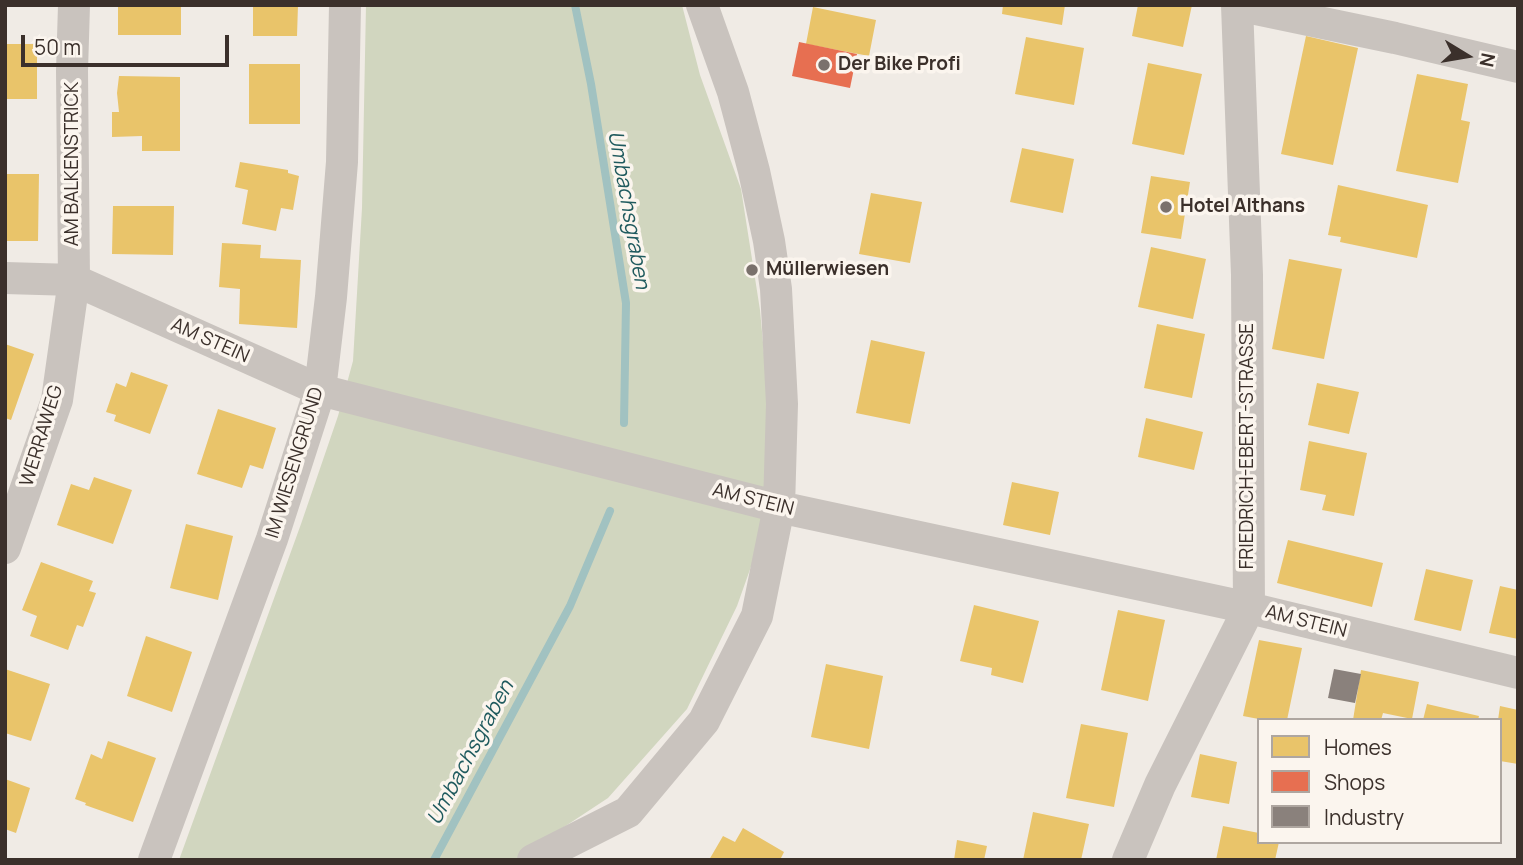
<!DOCTYPE html>
<html>
<head>
<meta charset="utf-8">
<style>
	body { margin:0 }
	#map { position:relative; width:1523px; height:865px; overflow:hidden; background:#f0ebe5; font-family:Manrope,sans-serif }
	canvas { display:block }
	.frame { position:absolute; inset:0; border:7px solid #3b302b; pointer-events:none }
	.legend { position:absolute; left:1257px; top:718px; width:245px; height:126px; box-sizing:border-box; background:#fbf5ee; border:2px solid #aea6a0; margin:0; padding:9px 12px; list-style:none; font-size:21px; color:#3b302b }
	.legend li { display:flex; align-items:center; gap:14px; height:35px }
	.legend b { width:35px; border:2px solid #aea6a0 }
	.north { position:absolute; left:1432px; top:21px; width:70px; height:70px; -webkit-text-stroke:5px #fbf5ee; paint-order:stroke; rotate:101deg; font-size:19px; font-weight:700; line-height:28px; text-align:center; color:#3b302b }
	.north::after { content:''; display:block; margin:auto; width:24px; height:32px; background:#3b302b; clip-path:polygon(50% 0,100% 100%,50% 72%,0 100%) }
	.scale { position:absolute; left:21px; top:35px; width:208px; height:32px; box-sizing:border-box; border:4px solid #3b302b; border-top:0; padding-left:9px; font-size:21px; line-height:24px; white-space:nowrap; color:#3b302b; -webkit-text-stroke:5px #fbf5ee; paint-order:stroke }
</style>
</head>
<body>
<div id="map">
<canvas width="1523" height="865"></canvas>
<div class="frame"></div>
<ul class="legend">
<li><b style="height:19px;background:#e9c46a"></b>Homes</li>
<li><b style="height:19px;background:#e76f51"></b>Shops</li>
<li><b style="height:19px;background:#8a817c"></b>Industry</li>
</ul>
<div class="north">N</div>
<div class="scale">50 m</div>
</div>
<script>
const context = document.querySelector('canvas').getContext('2d');
context.lineJoin = 'round';
function fillPath(path, color) { context.fillStyle = color; context.fill(path, 'evenodd'); }
const toPath = rows => new Path2D(rows.map(r => 'M' + r).join(''));
function trace(path, color, width, dash) { context.strokeStyle = color; context.lineWidth = width; context.lineCap = dash ? 'butt' : 'round'; context.setLineDash(dash || []); context.stroke(path); }
function label(font, color, halo, rows, align = 'center') {
  context.font = font + ' Manrope,sans-serif'; context.lineWidth = 7; context.setLineDash([]); context.textBaseline = 'middle'; context.strokeStyle = halo; context.fillStyle = color; for (const [text, x, y, turn = 0] of rows) {
    context.save(); context.translate(x, y); context.rotate((+turn || 0) * Math.PI / 180); context.textAlign = isNaN(turn) ? turn : align; if (halo) context.strokeText(text, 0, 0); context.fillText(text, 0, 0); context.restore();
  }
}
fillPath(toPath([
	[366,5,682,5,700,75,741,189,760,310,771,430,769,516,737,606,687,709,608,798,514,860,179,860,301,524,338,416,353,361,362,208]
]), '#d1d6bf');
fillPath(toPath([
	[118,5,181,5,181,35,118,35],
	[253,5,298,5,297,36,253,36],
	[1003,5,1065,5,1062,25,1002,14],
	[1138,5,1192,5,1183,47,1132,36],
	[813,7,876,20,869,56,806,44],
	[1306,36,1358,48,1333,165,1281,154],
	[1026,37,1084,48,1074,105,1015,94],
	[5,44,37,44,37,99,5,99],
	[1148,63,1202,74,1184,155,1132,144],
	[249,64,300,64,300,124,249,124],
	[1417,74,1468,84,1461,120,1470,122,1458,183,1396,171],
	[119,76,180,77,180,151,142,151,142,136,112,137,112,112,119,112,117,93],
	[1022,148,1074,159,1063,213,1010,202],
	[240,162,288,170,288,173,299,176,293,210,281,208,276,231,242,224,248,190,235,187],
	[5,174,39,174,38,241,5,241],
	[1151,176,1190,182,1181,239,1141,233],
	[1338,185,1428,205,1417,258,1340,242,1341,237,1328,235],
	[871,193,922,202,910,263,859,254],
	[113,206,174,206,173,255,112,254],
	[222,243,261,245,260,258,301,260,297,328,239,324,240,289,219,287],
	[1151,247,1206,259,1193,319,1138,307],
	[1289,259,1342,269,1324,359,1272,349],
	[1157,324,1205,334,1192,398,1144,388],
	[871,340,925,352,910,424,856,413],
	[5,344,34,354,11,420,5,418],
	[131,372,168,385,150,434,114,421,116,415,106,412,116,383,126,387],
	[1317,383,1359,392,1349,434,1308,425],
	[218,409,276,428,263,469,250,465,242,488,197,474],
	[1146,418,1203,432,1194,470,1138,457],
	[1309,441,1367,453,1354,516,1322,510,1326,495,1300,490],
	[94,477,132,490,113,544,57,525,71,484,89,490],
	[1012,482,1059,492,1050,535,1003,525],
	[186,524,233,536,218,600,170,588],
	[1288,540,1383,563,1372,607,1277,583],
	[41,562,93,581,89,591,96,593,83,627,77,625,68,650,30,636,37,616,22,610],
	[1426,569,1473,580,1461,631,1414,620],
	[1500,586,1518,590,1518,639,1489,633],
	[974,605,1039,621,1023,683,991,675,992,668,960,661],
	[1118,610,1165,620,1148,701,1101,690],
	[146,636,192,652,172,712,127,696],
	[1259,640,1302,648,1287,720,1264,720,1243,716],
	[826,664,883,676,869,749,811,737],
	[5,669,50,684,31,741,5,733],
	[1361,670,1419,682,1412,719,1383,713,1381,720,1353,720],
	[1427,704,1479,716,1478,720,1423,720],
	[1500,706,1518,710,1518,764,1500,761,1500,720,1498,720],
	[1081,724,1128,733,1114,807,1066,798],
	[108,741,156,758,133,822,85,805,86,803,75,799,91,754,102,759],
	[1200,754,1237,762,1229,804,1191,797],
	[5,779,30,788,16,833,5,829],
	[1033,812,1089,824,1081,860,1023,860],
	[1223,826,1259,833,1259,842,1279,842,1275,860,1216,860],
	[743,828,784,852,780,860,709,860,723,836,735,842],
	[957,840,987,846,984,860,954,860]
]), '#e9c46a');
fillPath(toPath([
	[799,42,857,54,850,88,792,76]
]), '#e76f51');
fillPath(toPath([
	[1334,669,1361,674,1355,703,1328,698]
]), '#8a817c');
trace(toPath([
	[575,5,591,84,626,303,624,423],
	[434,860,570,606,610,511]
]), '#a1c2c1', 8);
trace(toPath([
	[1237,5,1395,38,1518,67],
	[5,278,74,280,320,390,779,507,1249,608,1518,673],
	[5,548,57,400,74,280,72,71,74,5],
	[154,860,272,539,320,390,331,297,342,162,345,5],
	[533,860,628,812,704,721,757,616,779,507,782,404,776,289,769,241,754,171,733,92,702,5],
	[1128,860,1160,785,1249,608,1247,275,1237,5]
]), '#c9c3be', 32);
for (const [x, y, r, color] of [
	[824,65,7,"#7a716c"],
	[1166,207,7,"#7a716c"],
	[752,270,7,"#7a716c"]
]) { const dot = new Path2D(); dot.arc(x, y, r, 0, 2 * Math.PI); context.fillStyle = color; context.fill(dot); trace(dot, '#fbf5ee', 2.5); }
label('bold 19px', '#3b302b', '#fbf5ee', [
	["Der Bike Profi",838,65],
	["Hotel Althans",1180,207],
	["Müllerwiesen",766,270]
], 'left');
label('19px', '#3b302b', '#fbf5ee', [
	["AM BALKENSTRICK",73,164,-90],
	["AM STEIN",210,341,24],
	["WERRAWEG",42,436,-73],
	["FRIEDRICH-EBERT-STRASSE",1248,446,-90],
	["IM WIESENGRUND",295,463,-73],
	["AM STEIN",753,500,14],
	["AM STEIN",1306,622,14]
]);
label('italic 21px', '#1f5a5e', '#fbf5ee', [
	["Umbachsgraben",628,210,80],
	["Umbachsgraben",471,753,-62]
]);
</script>
</body>
</html>
